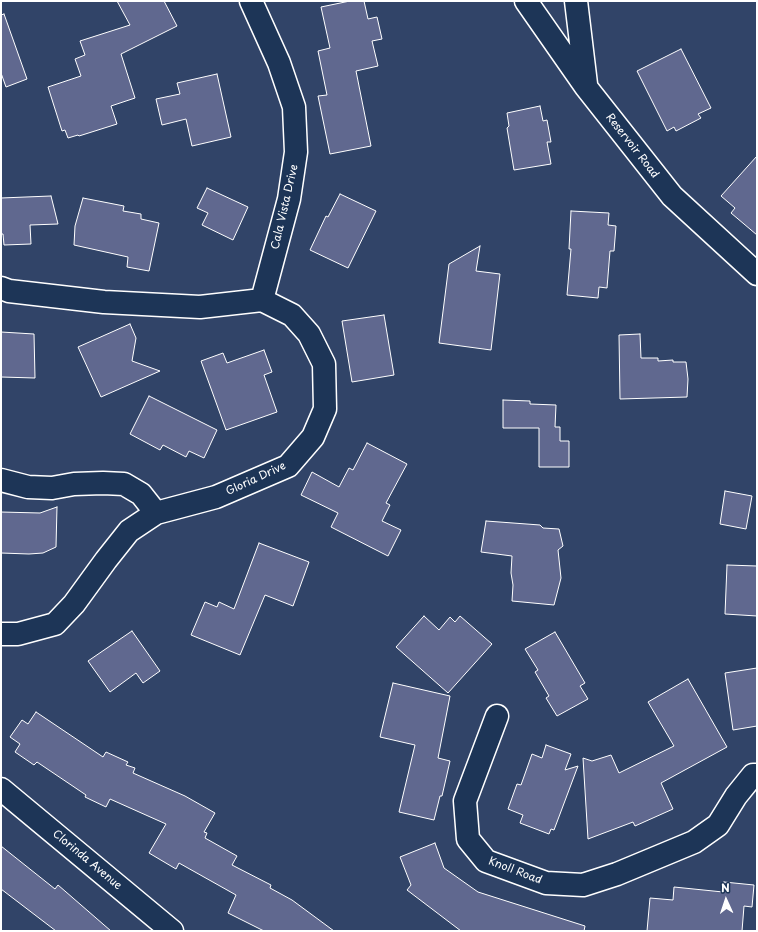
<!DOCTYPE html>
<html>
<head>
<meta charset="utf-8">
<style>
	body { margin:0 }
	#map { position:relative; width:758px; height:932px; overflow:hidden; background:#314468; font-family:"Playpen Sans",sans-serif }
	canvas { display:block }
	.frame { position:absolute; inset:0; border:2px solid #fff; pointer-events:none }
	.north { position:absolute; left:706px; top:880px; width:40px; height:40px; -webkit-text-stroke:3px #1d3557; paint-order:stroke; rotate:357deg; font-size:11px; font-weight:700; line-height:16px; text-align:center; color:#fff }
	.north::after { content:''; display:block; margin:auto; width:14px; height:18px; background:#fff; clip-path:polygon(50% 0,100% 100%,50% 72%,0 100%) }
</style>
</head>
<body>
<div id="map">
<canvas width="758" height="932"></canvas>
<div class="frame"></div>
<div class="north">N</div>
</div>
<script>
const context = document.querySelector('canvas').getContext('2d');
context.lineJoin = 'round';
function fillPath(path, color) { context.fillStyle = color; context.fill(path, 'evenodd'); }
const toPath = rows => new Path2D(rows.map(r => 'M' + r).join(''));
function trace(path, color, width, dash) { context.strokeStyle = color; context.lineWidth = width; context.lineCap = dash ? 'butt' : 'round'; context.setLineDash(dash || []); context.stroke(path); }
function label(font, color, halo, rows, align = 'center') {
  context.font = font + ' "Playpen Sans",sans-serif'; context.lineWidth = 3; context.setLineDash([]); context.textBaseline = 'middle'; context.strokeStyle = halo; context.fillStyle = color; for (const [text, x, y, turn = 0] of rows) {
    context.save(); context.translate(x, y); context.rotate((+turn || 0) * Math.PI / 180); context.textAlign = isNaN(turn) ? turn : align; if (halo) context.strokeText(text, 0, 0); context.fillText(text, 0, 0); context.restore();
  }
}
const building = toPath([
	[117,1,164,1,177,26,121,54,135,98,111,106,117,124,79,136,78,135,68,138,65,130,62,131,48,87,81,76,75,59,85,55,80,41,130,25,117,1],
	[350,1,364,1,368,19,377,17,382,39,372,41,378,66,356,71,371,146,330,154,318,96,327,95,318,51,330,48,321,7,350,1],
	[4,14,27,79,6,87,1,73,1,15,4,14],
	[681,49,711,108,698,114,701,118,676,131,674,127,667,131,637,71,681,49],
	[217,74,231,137,192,146,186,119,162,125,156,99,180,94,177,83,217,74],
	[540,106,543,121,547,120,551,142,547,142,551,164,514,170,507,128,509,126,507,113,540,106],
	[757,156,757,235,731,213,735,208,721,196,757,156],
	[207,188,248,207,233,240,202,225,208,213,197,208,207,188],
	[340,194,376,211,348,268,310,250,326,216,328,217,340,194],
	[51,196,58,224,30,225,31,244,4,245,3,234,1,234,1,198,51,196],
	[83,198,124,206,123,211,141,214,141,219,159,223,149,271,127,267,128,257,74,245,75,226,83,198],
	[571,211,609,213,608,225,616,226,614,251,610,251,607,288,599,287,598,298,567,295,571,249,569,249,571,211],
	[480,246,476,271,500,274,491,350,439,343,449,264,480,246],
	[384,315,394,375,352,382,342,321,384,315],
	[130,324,136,338,132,361,160,371,101,397,78,347,130,324],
	[1,332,34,334,35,378,1,377,1,332],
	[640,334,641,358,658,358,658,361,673,360,673,362,686,362,688,379,687,397,620,399,619,335,640,334],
	[264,350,272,372,264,375,277,412,226,430,201,361,223,353,227,363,264,350],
	[149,396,217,430,204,458,189,451,186,457,163,445,160,450,130,434,149,396],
	[503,400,530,401,530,404,556,405,555,427,560,427,560,441,569,441,569,467,539,467,539,428,503,428,503,400],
	[367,443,407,464,386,503,390,505,382,521,401,530,388,556,331,527,338,513,301,495,312,472,339,487,349,468,353,470,367,443],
	[725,491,752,496,746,529,720,524,725,491],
	[57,507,56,547,43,553,29,554,1,553,1,512,40,513,57,507],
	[486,521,540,525,543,528,559,529,563,546,558,550,561,578,554,605,512,601,513,585,511,573,512,556,481,552,486,521],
	[259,543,309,562,293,606,265,595,240,655,191,635,205,602,217,607,219,602,234,609,259,543],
	[727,565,757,566,757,616,725,614,727,565],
	[424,616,439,630,450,617,455,622,460,616,492,644,448,693,396,647,424,616],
	[132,631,160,671,143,683,136,673,110,692,88,661,132,631],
	[555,632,585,683,580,686,588,699,557,716,546,698,549,696,535,672,538,670,525,649,555,632],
	[757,668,757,726,733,730,725,673,757,668],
	[688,679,727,747,661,783,673,809,635,826,633,822,588,839,583,758,592,761,611,755,619,773,674,746,648,702,688,679],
	[393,683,450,696,438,758,450,761,442,796,440,796,434,820,399,812,415,745,380,737,393,683],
	[36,712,103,757,106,752,128,762,126,765,135,768,133,773,185,796,215,813,204,832,207,833,205,838,237,856,232,865,271,885,270,888,292,900,334,931,264,931,228,913,236,895,179,863,176,869,149,853,166,824,110,799,106,807,85,797,86,795,37,762,34,765,15,752,20,744,10,737,22,720,28,724,36,712],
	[546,745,571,754,565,770,578,766,554,830,551,829,549,834,520,823,523,815,508,809,517,784,521,785,532,754,542,758,546,745],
	[435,843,444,868,478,892,585,926,584,931,461,931,407,890,411,885,400,857,435,843],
	[1,846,55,889,58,885,111,931,56,931,1,889,1,846],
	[724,882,754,885,752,907,744,906,742,931,647,931,650,898,673,900,674,887,723,892,724,882]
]);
fillPath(building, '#60688f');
trace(building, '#fff', 1);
const minor = toPath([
	[251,1,279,63,294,107,296,152,289,199,262,300],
	[526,1,586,87,672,196,757,274],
	[576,1,586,84],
	[1,288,9,291,104,302,200,307,262,300,292,315,309,334,324,364,325,409,313,437,288,466,216,497,156,513,129,531,106,560,74,604,55,624,18,634,1,634],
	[1,480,28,487,52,488,74,484,103,483,124,484,141,494,156,513],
	[497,716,465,801,468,839,486,861,546,883,583,885,617,874,694,842,718,825,736,796,753,775,757,775],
	[1,789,172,931]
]);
trace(minor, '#fff', 25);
trace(minor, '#1d3557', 22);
label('11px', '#fff', '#1d3557', [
	["Reservoir Road",632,146,52],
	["Cala Vista Drive",285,207,-77],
	["Gloria Drive",256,479,-25],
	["Clorinda Avenue",87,860,40],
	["Knoll Road",515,871,21]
]);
</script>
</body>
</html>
